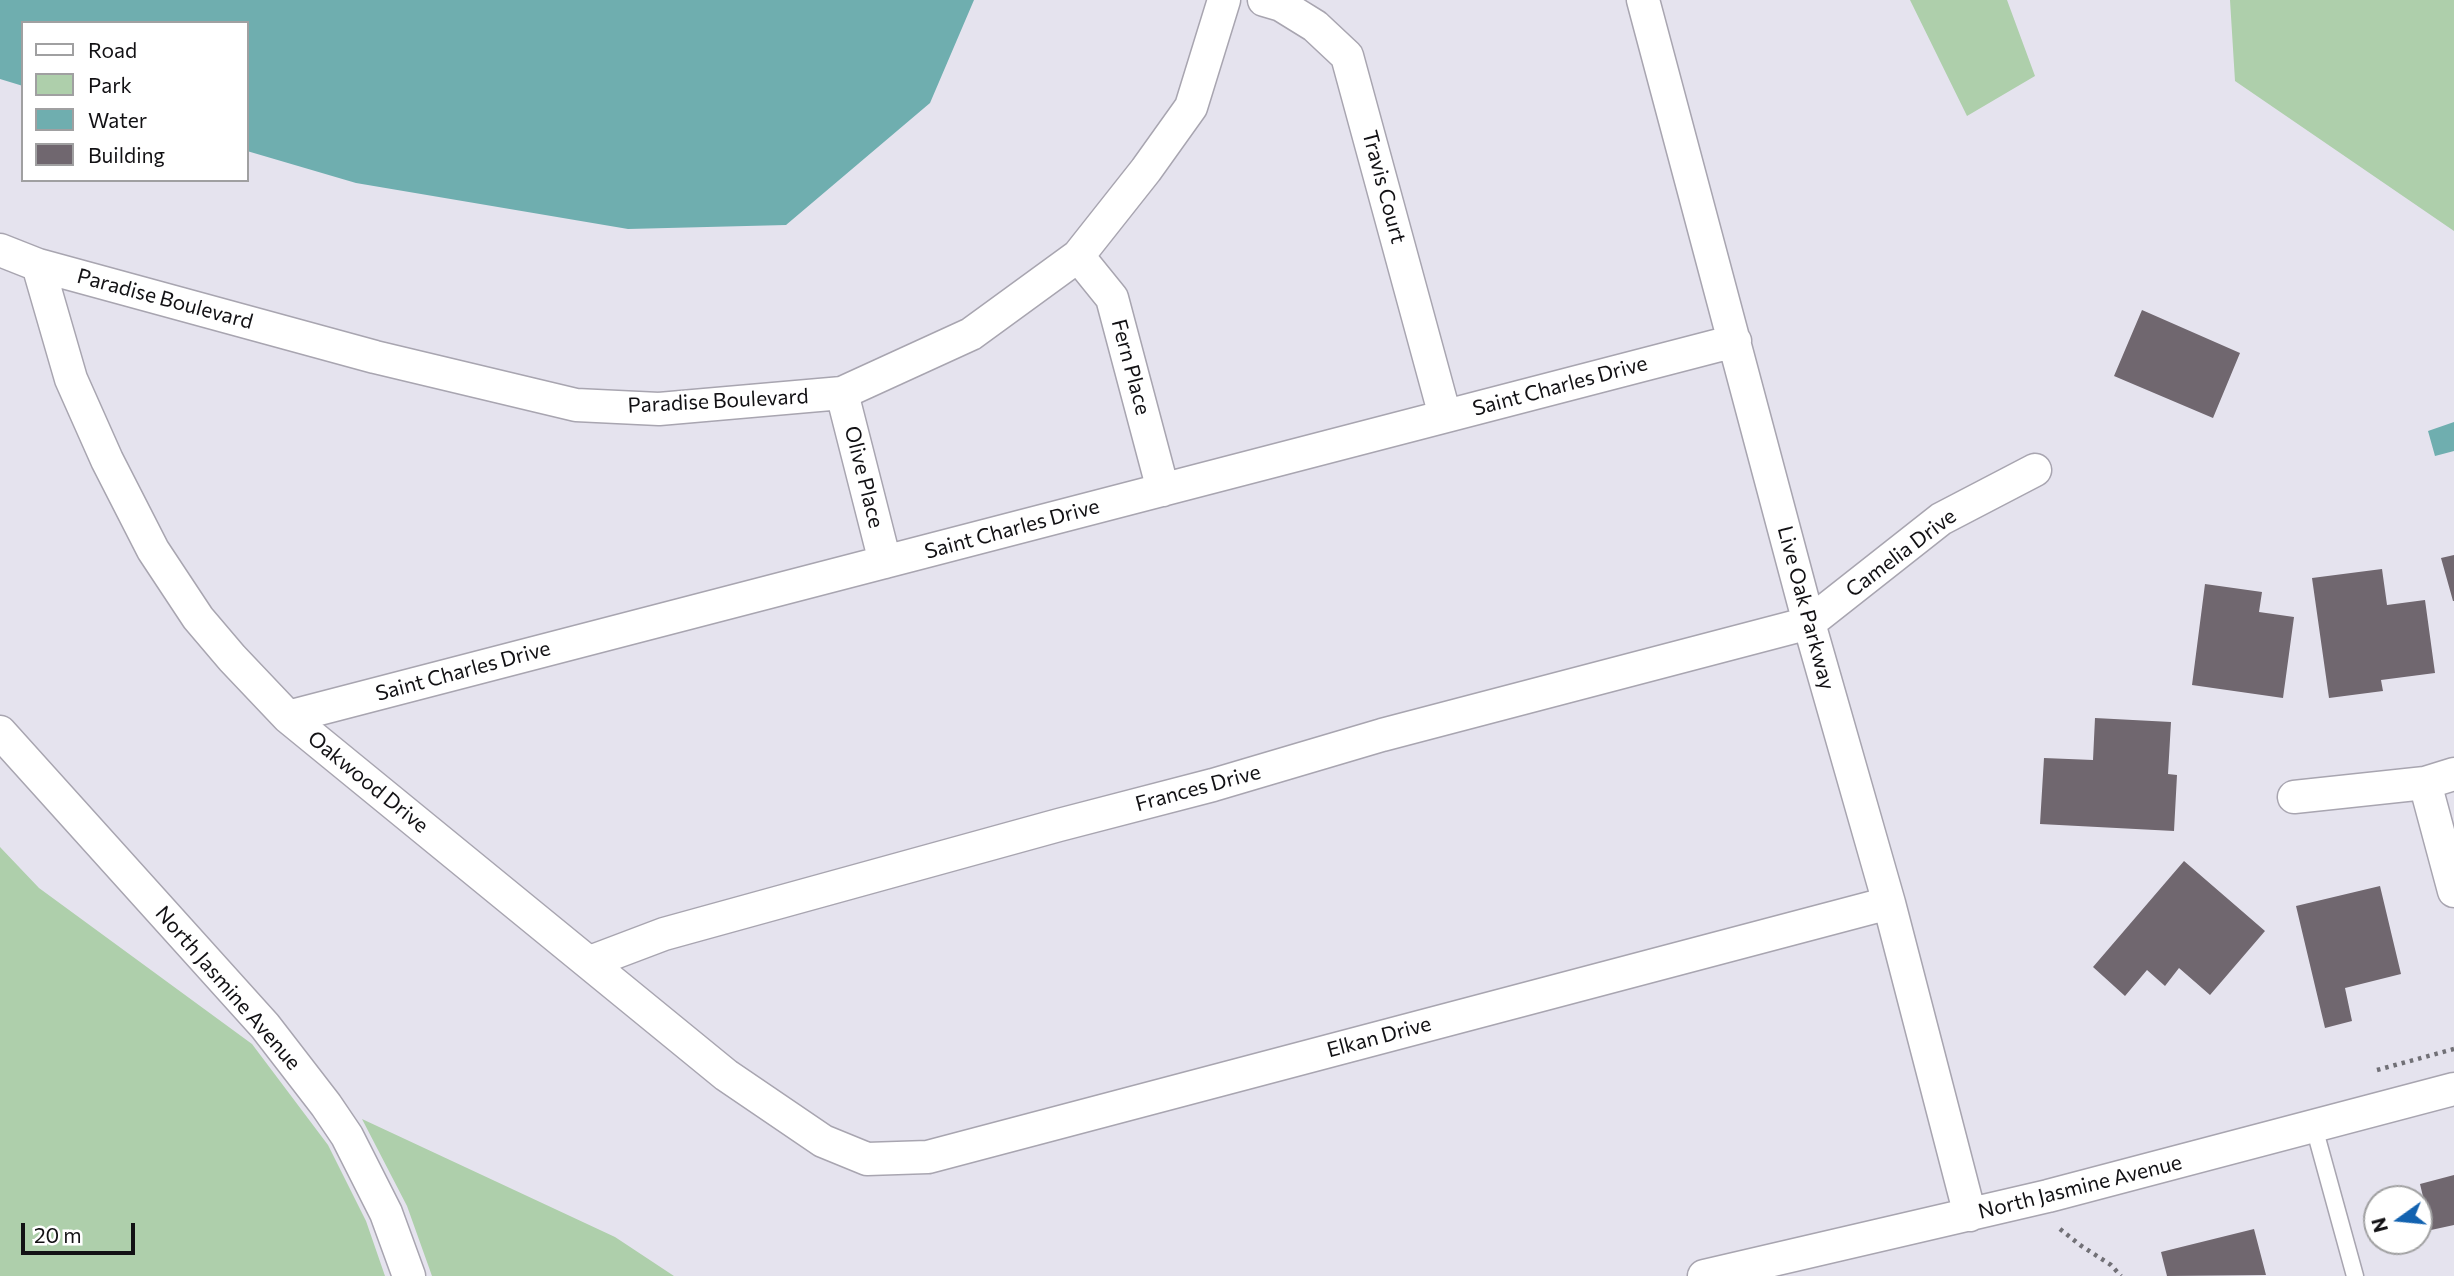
<!DOCTYPE html>
<html>
<head>
<meta charset="utf-8">
<style>
	body { margin:0 }
	#map { position:relative; width:2454px; height:1276px; overflow:hidden; background:#e5e3ee; font-family:Commissioner,sans-serif }
	canvas { display:block }
	.legend { position:absolute; left:21px; top:21px; width:228px; height:161px; box-sizing:border-box; background:#fff; border:2px solid #a0a0a1; margin:0; padding:9px 12px; list-style:none; font-size:21px; color:#121114 }
	.legend li { display:flex; align-items:center; gap:14px; height:35px }
	.legend b { width:35px; border:2px solid #a0a0a1 }
	.north { position:absolute; left:2363px; top:1185px; width:70px; height:70px; box-sizing:border-box; background:#fff; border:2px solid #a0a0a1; border-radius:50%; rotate:255deg; font-size:19px; font-weight:700; line-height:28px; text-align:center; color:#121114 }
	.north::after { content:''; display:block; margin:auto; width:24px; height:32px; background:#1262b0; clip-path:polygon(50% 0,100% 100%,50% 72%,0 100%) }
	.scale { position:absolute; left:21px; top:1223px; width:114px; height:32px; box-sizing:border-box; border:4px solid #121114; border-top:0; padding-left:9px; font-size:21px; line-height:24px; white-space:nowrap; color:#121114; -webkit-text-stroke:5px #fff; paint-order:stroke }
</style>
</head>
<body>
<div id="map">
<canvas width="2454" height="1276"></canvas>
<ul class="legend">
<li><b style="height:9px;background:#fff"></b>Road</li>
<li><b style="height:19px;background:#aecfab"></b>Park</li>
<li><b style="height:19px;background:#6faeaf"></b>Water</li>
<li><b style="height:19px;background:#70676f"></b>Building</li>
</ul>
<div class="north">N</div>
<div class="scale">20 m</div>
</div>
<script>
const context = document.querySelector('canvas').getContext('2d');
context.lineJoin = 'round';
function fillPath(path, color) { context.fillStyle = color; context.fill(path, 'evenodd'); }
const toPath = rows => new Path2D(rows.map(r => 'M' + r).join(''));
function trace(path, color, width, dash) { context.strokeStyle = color; context.lineWidth = width; context.lineCap = dash ? 'butt' : 'round'; context.setLineDash(dash || []); context.stroke(path); }
function label(font, color, halo, rows, align = 'center') {
  context.font = font + ' Commissioner,sans-serif'; context.lineWidth = 7; context.setLineDash([]); context.textBaseline = 'middle'; context.strokeStyle = halo; context.fillStyle = color; for (const [text, x, y, turn = 0] of rows) {
    context.save(); context.translate(x, y); context.rotate((+turn || 0) * Math.PI / 180); context.textAlign = isNaN(turn) ? turn : align; if (halo) context.strokeText(text, 0, 0); context.fillText(text, 0, 0); context.restore();
  }
}
fillPath(toPath([
	[1910,0,2007,0,2035,76,1967,116],
	[2230,0,2454,0,2454,231,2235,81],
	[0,847,39,888,252,1044,328,1145,366,1221,385,1276,0,1276],
	[362,1119,615,1237,674,1276,432,1276,407,1206]
]), '#aecfab');
fillPath(toPath([
	[0,0,974,0,930,103,786,225,628,229,356,183,247,151,247,23,23,23,23,86,0,79],
	[2454,422,2454,451,2435,456,2428,431]
]), '#6faeaf');
fillPath(toPath([
	[2142,310,2240,353,2213,418,2114,376],
	[2454,555,2454,601,2453,601,2441,558],
	[2382,569,2387,605,2425,600,2435,673,2381,680,2383,691,2329,698,2312,578],
	[2205,584,2262,592,2259,612,2294,617,2283,698,2192,685],
	[2095,718,2171,722,2168,774,2177,775,2174,831,2040,824,2044,758,2093,760],
	[2184,861,2265,931,2210,995,2179,968,2165,986,2147,970,2125,996,2093,967],
	[2380,886,2401,974,2345,988,2352,1021,2325,1028,2296,906],
	[2454,1175,2454,1225,2431,1230,2420,1184],
	[2254,1229,2266,1275,2167,1276,2161,1252]
]), '#70676f');
const service = toPath([
	[2314,1127,2355,1276]
]);
const minor = toPath([
	[1264,0,1281,5,1315,26,1347,56,1445,416],
	[1643,0,1809,623,1889,903,1970,1215],
	[0,250,38,265,375,357,576,405,659,409,842,393,971,334,1078,256,1146,170,1191,107,1224,0],
	[1078,256,1112,298,1163,490],
	[38,265,71,379,107,460,153,550,198,618,232,658,288,717,726,1075,823,1141,867,1159,928,1157,1889,903],
	[842,393,885,562],
	[288,717,1735,341],
	[0,732,265,1026,326,1105,347,1136,386,1213,409,1276],
	[2425,783,2454,891],
	[2294,797,2425,783,2454,774],
	[590,962,664,934,1059,825,1213,785,1382,735,1809,623,1941,519,2035,470],
	[1704,1276,2048,1196,2454,1089]
]);
trace(service, '#a8a5b0', 19);
trace(minor, '#a8a5b0', 35);
trace(toPath([
	[2377,1070,2454,1049],
	[2060,1229,2080,1245,2111,1265,2121,1276]
]), '#717076', 4.5, [3.5, 5]);
trace(service, '#fff', 16);
trace(minor, '#fff', 32);
label('21px', '#121114', '#fff', [
	["Travis Court",1384,187,75],
	["Paradise Boulevard",165,299,15],
	["Fern Place",1131,367,75],
	["Saint Charles Drive",1560,386,-15],
	["Paradise Boulevard",718,401,-3],
	["Olive Place",864,477,76],
	["Saint Charles Drive",1012,529,-15],
	["Camelia Drive",1901,553,-37],
	["Live Oak Parkway",1806,608,75],
	["Saint Charles Drive",463,671,-15],
	["Oakwood Drive",368,782,39],
	["Frances Drive",1198,788,-15],
	["North Jasmine Avenue",228,988,49],
	["Elkan Drive",1379,1037,-15],
	["North Jasmine Avenue",2080,1187,-14]
]);
</script>
</body>
</html>
